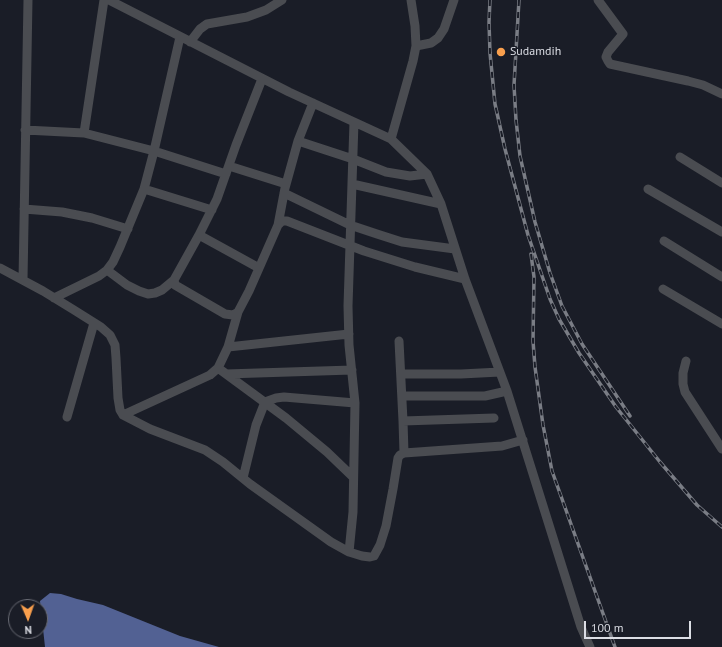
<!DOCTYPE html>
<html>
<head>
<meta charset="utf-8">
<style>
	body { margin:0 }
	#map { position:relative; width:722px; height:647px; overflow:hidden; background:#1a1d27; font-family:"PT Sans",sans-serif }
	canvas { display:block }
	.north { position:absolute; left:8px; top:599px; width:40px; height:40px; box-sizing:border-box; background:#1a1d27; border:1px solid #686a73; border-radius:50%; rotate:178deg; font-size:11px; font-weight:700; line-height:16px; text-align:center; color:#dcdee5 }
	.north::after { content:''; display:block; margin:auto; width:14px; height:18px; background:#f99f4d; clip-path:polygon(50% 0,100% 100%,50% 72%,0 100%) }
	.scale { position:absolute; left:584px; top:621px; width:107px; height:18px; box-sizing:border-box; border:2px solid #dcdee5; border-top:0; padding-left:5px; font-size:12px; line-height:14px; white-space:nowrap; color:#dcdee5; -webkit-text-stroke:3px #1a1d27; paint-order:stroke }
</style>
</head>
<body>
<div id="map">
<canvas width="722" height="647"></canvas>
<div class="north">N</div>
<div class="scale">100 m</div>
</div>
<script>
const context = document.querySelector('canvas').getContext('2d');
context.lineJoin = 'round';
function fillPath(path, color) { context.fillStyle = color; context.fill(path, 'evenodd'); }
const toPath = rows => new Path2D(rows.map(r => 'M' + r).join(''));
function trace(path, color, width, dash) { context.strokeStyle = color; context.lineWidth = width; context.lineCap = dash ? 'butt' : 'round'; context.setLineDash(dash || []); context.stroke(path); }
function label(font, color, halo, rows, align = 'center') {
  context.font = font + ' "PT Sans",sans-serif'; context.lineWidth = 3; context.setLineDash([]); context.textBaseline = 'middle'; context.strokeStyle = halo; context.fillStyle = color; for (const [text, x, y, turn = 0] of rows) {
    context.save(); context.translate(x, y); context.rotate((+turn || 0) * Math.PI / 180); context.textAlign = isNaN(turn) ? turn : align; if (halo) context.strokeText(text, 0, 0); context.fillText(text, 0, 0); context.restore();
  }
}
fillPath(toPath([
	[50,593,61,594,77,599,103,605,180,636,219,647,45,647,40,601]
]), '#526193');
trace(toPath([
	[109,0,289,92,391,139,427,174,441,204,465,279,507,391,581,627,590,647],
	[411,0,415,26,416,46],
	[598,0,623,34,608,52,606,57,608,61,610,64,688,81,703,85,722,94],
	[190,42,200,29,207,24,247,17,266,10,282,0],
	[262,79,236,145,217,199,199,235,174,280,175,285,225,314,233,315,238,312,249,291,278,225,282,221,287,221,364,251,415,267,465,279],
	[25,130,84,133,154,151,226,174],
	[84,133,104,0],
	[391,139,413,61,416,46,431,43,438,38,444,29,454,0],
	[298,141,353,159,386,172,410,176,427,174],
	[680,157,722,183],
	[229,166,286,184],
	[352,184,441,204],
	[144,189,212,210],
	[648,189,722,232],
	[284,193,350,225,377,234,402,242,455,249],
	[24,209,62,212,92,218,128,229],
	[278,225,285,188,298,141,313,103],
	[199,235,259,268],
	[664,241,722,277],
	[0,268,43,291,74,310,101,327,110,335,115,345,116,358,118,398,120,410,123,415,150,429,205,450,223,462,250,484,331,542,349,552,362,556,370,557,374,556,380,545,386,526,393,489,398,458,400,455,404,453,502,446,523,440],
	[107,270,127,285,139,291,148,294,155,293,162,290,174,280],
	[23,280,28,0],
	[663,289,722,324],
	[54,298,99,276,107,270,113,262,120,247,144,189,154,151,180,37],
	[399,341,403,421,404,453],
	[228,347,349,334],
	[686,361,683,373,683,384,685,392,722,449],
	[218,368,286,418,327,452,353,477],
	[226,374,352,370],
	[401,374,461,374,500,372],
	[402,396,485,396,507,391],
	[123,415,210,375,218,368,228,347,238,312],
	[67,417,94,323],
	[403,421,494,418],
	[243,478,256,425,265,402,276,398,284,397,355,403],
	[349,552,353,512,355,403,349,345,348,306,354,122]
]), '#4a4c51', 9);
const rail = toPath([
	[490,0,489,22,490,53,495,104,505,149,528,235,550,299,559,319,579,353,616,407,660,462,697,505,722,527],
	[519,0,514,85,516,120,520,156,535,222,550,273,562,306,582,344,630,416],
	[531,254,534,277,533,341,535,367,543,425,552,471,615,647]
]);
trace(rail, '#7a7d85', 3.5);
trace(rail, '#1a1d27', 2, [6]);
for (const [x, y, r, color] of [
	[501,52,5,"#f99f4d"]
]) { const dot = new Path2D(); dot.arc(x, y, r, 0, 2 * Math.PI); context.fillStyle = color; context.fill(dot); trace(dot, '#1a1d27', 1.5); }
label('12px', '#dcdee5', '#1a1d27', [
	["Sudamdih",510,52]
], 'left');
</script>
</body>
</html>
